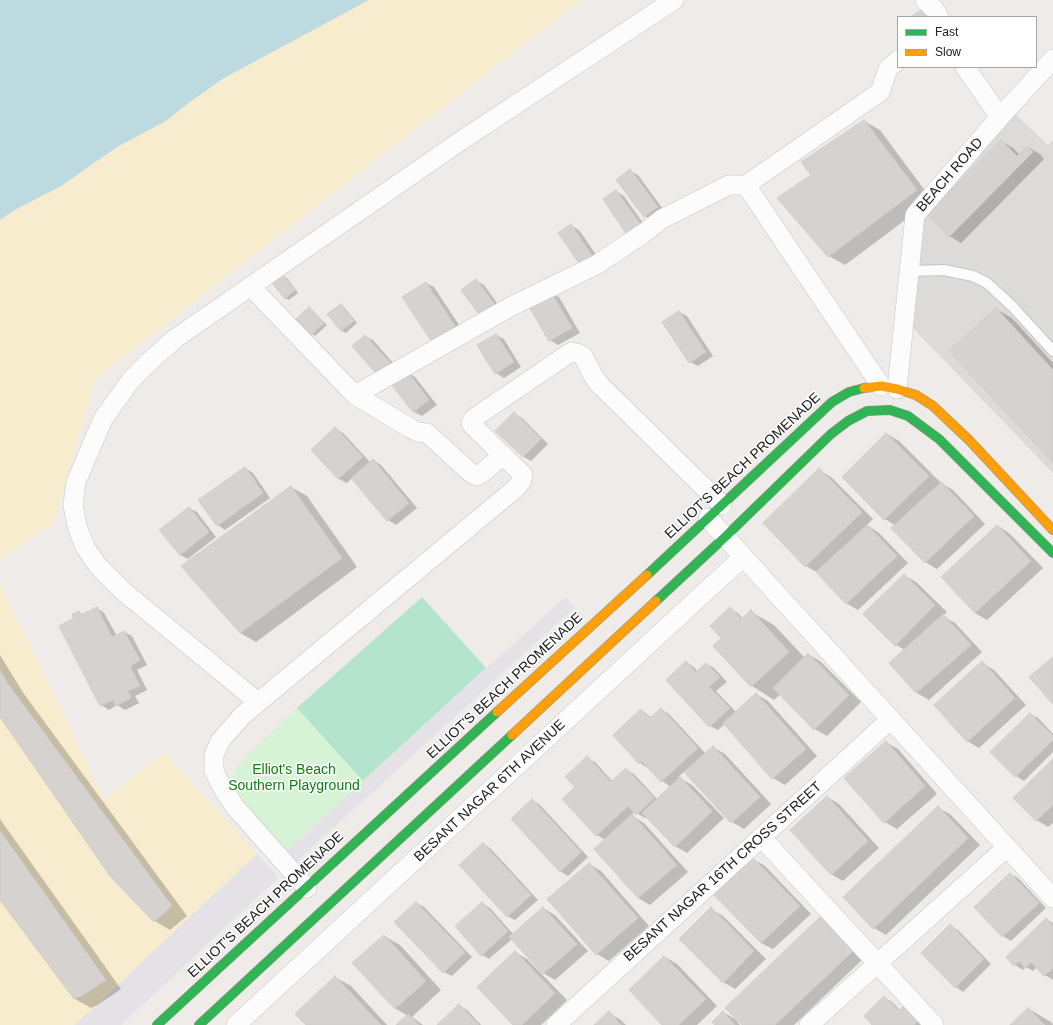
<!DOCTYPE html>
<html>
<head>
<meta charset="utf-8">
<style>
	body { margin:0 }
	#map { position:relative; width:1053px; height:1025px; overflow:hidden; background:#eeebe8; font-family:Helvetica,sans-serif }
	canvas { display:block }
	.legend { position:absolute; left:897px; top:16px; width:140px; height:52px; box-sizing:border-box; background:#fff; border:1px solid #a6a6a6; margin:0; padding:5px 7px; list-style:none; font-size:12px; color:#202020 }
	.legend li { display:flex; align-items:center; gap:8px; height:20px }
	.legend b { width:20px; border:1px solid #a6a6a6 }
</style>
</head>
<body>
<div id="map">
<canvas width="1053" height="1025"></canvas>
<ul class="legend">
<li><b style="height:5px;background:#30b455"></b>Fast</li>
<li><b style="height:5px;background:#ff9f0a"></b>Slow</li>
</ul>
</div>
<script>
const context = document.querySelector('canvas').getContext('2d');
context.lineJoin = 'round';
function fillPath(path, color) { context.fillStyle = color; context.fill(path, 'evenodd'); }
const toPath = rows => new Path2D(rows.map(r => 'M' + r).join(''));
function trace(path, color, width, dash) { context.strokeStyle = color; context.lineWidth = width; context.lineCap = dash ? 'butt' : 'round'; context.setLineDash(dash || []); context.stroke(path); }
function label(font, color, halo, rows, align = 'center') {
  context.font = font + ' Helvetica,sans-serif'; context.lineWidth = 3; context.setLineDash([]); context.textBaseline = 'middle'; context.strokeStyle = halo; context.fillStyle = color; for (const [text, x, y, turn = 0] of rows) {
    context.save(); context.translate(x, y); context.rotate((+turn || 0) * Math.PI / 180); context.textAlign = isNaN(turn) ? turn : align; if (halo) context.strokeText(text, 0, 0); context.fillText(text, 0, 0); context.restore();
  }
}
fillPath(toPath([
	[1012,111,1048,145,1053,140,1053,473,909,324,920,217]
]), '#dcdbda');
fillPath(toPath([
	[369,0,582,0,560,16,95,379,54,523,0,559,0,220,94,164,117,147,166,121,187,104,224,78],
	[0,585,104,799,165,753,257,854,75,1025,0,1025]
]), '#f7eccd');
fillPath(toPath([
	[297,708,363,781,286,851,245,804,237,790,233,778,234,772,247,755]
]), '#d7f3d5');
fillPath(toPath([
	[422,597,486,668,363,781,297,708]
]), '#b5e4ce');
fillPath(toPath([
	[565,597,575,607,296,862,286,851],
	[257,854,279,877,121,1025,75,1025]
]), '#e4e2e7');
fillPath(toPath([
	[0,0,369,0,224,78,187,104,166,121,117,147,61,186,11,212,0,220]
]), '#bddae0');
fillPath(toPath([
	[864,121,880,130,932,200,845,265,829,256,779,198,813,175],
	[1001,141,1013,148,1020,155,1028,147,1040,154,1044,159,961,243,949,236],
	[630,171,638,175,665,212,653,221,645,216,618,180],
	[616,191,624,196,650,233,638,241],
	[571,226,579,230,604,266,560,233],
	[283,276,287,278,298,293,289,300,285,298],
	[476,281,484,285,502,310,488,320],
	[426,283,434,287,463,331,440,345],
	[551,293,559,297,580,333,558,345,550,340],
	[341,305,344,307,357,323,346,333,342,331,329,315],
	[310,309,313,311,327,325,315,336,312,334],
	[996,309,1012,318,1053,363,1053,462],
	[679,312,687,316,713,356,698,366,690,362],
	[496,335,504,339,521,367,504,378,496,373],
	[365,336,373,340,400,371,388,382],
	[407,372,415,377,437,405,422,416,414,412,392,383],
	[514,413,522,418,548,444,531,461,524,457,497,431],
	[336,429,343,433,370,462,373,460,381,465,417,508,396,525,388,520,352,478,347,483,339,479,312,450],
	[887,434,899,441,941,483,953,490,985,524,937,569,925,562,896,526,885,519],
	[245,468,253,473,270,498,225,530,218,525],
	[819,470,831,477,873,519,867,525,879,533,908,563,858,610,846,603,818,573,806,566],
	[291,487,307,496,357,567,256,642,240,633],
	[189,508,197,512,216,537,188,559,180,555],
	[998,526,1009,533,1043,568,987,620,975,613],
	[904,575,916,582,947,612,943,616,955,623,982,652,929,700,917,693,890,663,905,650,896,645],
	[97,608,104,613,117,636,124,632,132,636,147,665,137,670,147,690,135,696,139,703,125,710,117,705,109,710,101,705,75,619,79,612,84,615],
	[730,609,738,613,743,619,751,612,774,625,805,658,808,654,820,661,861,702,827,736,815,729,780,694,774,700,752,686,723,638,712,626],
	[0,655,24,694,187,916,170,930,155,921,0,715],
	[686,662,694,667,698,672,707,664,714,668,727,682,716,691,736,712,756,694,768,701,817,756,785,785,773,778,725,724,718,730,710,726],
	[982,663,994,670,1026,705,979,748,967,741],
	[661,709,669,714,706,754,713,747,725,754,771,804,744,829,732,822,685,771,678,777,692,785,724,818,687,853,675,846,647,817,645,818,635,812,631,815,644,823,688,872,650,905,638,898,595,849,605,840,597,835,576,787,587,758,595,762,613,782,626,770,634,774,658,800,671,787,662,781,649,767,648,768,640,763,614,735,642,710,652,718],
	[1030,714,1038,718,1053,734,1053,752,1024,781,1016,776],
	[886,742,898,749,937,794,897,829,885,822],
	[1053,760,1053,823,1048,827,1036,820],
	[827,797,839,804,879,848,843,881,831,874],
	[532,800,540,805,588,857,568,876,560,871],
	[938,808,950,814,980,845,886,935,874,928,844,897],
	[0,819,121,989,99,1004,91,1008,75,999,0,898],
	[484,844,491,849,538,900,515,920,507,916],
	[753,859,765,866,811,914,773,949,761,943],
	[589,864,601,871,649,926,609,961,597,954],
	[1011,874,1018,878,1046,908,1011,941,1003,936,975,907],
	[416,903,424,907,472,957,452,976,444,972],
	[482,903,490,908,514,935,543,908,555,915,588,951,555,980,543,973,512,939,489,959,482,955],
	[711,909,723,916,766,959,735,989,723,982],
	[820,919,832,925,864,958,794,1025,743,1025],
	[1046,919,1053,923,1053,980,1045,975,1037,967,1033,971,1026,967,1023,970,1015,965,1007,957],
	[950,926,958,930,991,964,963,992,956,987],
	[384,936,400,945,441,990,412,1017,423,1025,398,1025,408,1016,395,1008],
	[515,952,527,959,567,1000,541,1025,514,1025],
	[665,957,677,964,717,1006,697,1025,663,1025],
	[335,977,351,986,387,1025,307,1025],
	[884,997,892,1002,901,1011,926,1025,874,1025],
	[459,1005,467,1010,481,1025,438,1025],
	[1029,1009,1051,1022,1053,1025,1011,1025],
	[723,1012,735,1019,740,1025,716,1025],
	[609,1013,621,1020,626,1025,595,1025]
]), '#0003');
const building = toPath([
	[922,9,927,17,911,17,922,9],
	[864,120,917,190,828,257,777,198,811,175,801,162,864,120],
	[1001,140,1017,156,1027,146,1033,152,949,237,927,214,1001,140],
	[630,169,658,207,644,217,616,180,630,169],
	[616,190,643,228,629,238,603,199,616,190],
	[571,224,596,262,584,270,558,233,571,224],
	[283,275,295,290,285,299,272,283,283,275],
	[476,279,495,305,480,316,461,290,476,279],
	[426,282,455,326,432,342,402,297,426,282],
	[551,292,572,328,549,341,528,305,551,292],
	[341,304,354,321,341,331,327,314,341,304],
	[309,307,324,323,311,335,296,319,309,307],
	[996,308,1053,370,1053,463,949,351,996,308],
	[679,311,706,352,689,363,662,322,679,311],
	[496,334,514,362,495,374,477,345,496,334],
	[365,335,393,366,380,378,352,346,365,335],
	[407,371,429,400,413,412,390,383,407,371],
	[514,412,541,439,523,457,495,431,514,412],
	[335,427,363,457,338,479,311,450,335,427],
	[886,433,929,476,884,520,842,477,886,433],
	[373,459,409,503,387,521,351,478,373,459],
	[245,467,263,493,217,526,198,500,245,467],
	[819,468,862,512,805,567,763,523,819,468],
	[941,482,974,516,925,563,891,528,941,482],
	[291,486,342,558,240,633,181,566,291,486],
	[189,507,209,532,180,555,159,530,189,507],
	[867,525,897,556,846,604,816,572,867,525],
	[997,525,1031,561,975,613,941,577,997,525],
	[904,574,935,605,895,646,863,614,904,574],
	[97,607,112,637,124,631,140,660,130,666,140,686,128,691,131,698,116,706,113,700,100,706,59,626,74,618,72,614,79,611,81,615,97,607],
	[730,607,741,619,721,638,710,626,730,607],
	[751,610,789,652,751,687,713,646,751,610],
	[943,614,971,645,916,693,889,663,943,614],
	[808,653,849,695,814,730,773,688,808,653],
	[1053,657,1053,704,1029,677,1053,657],
	[686,661,696,672,706,663,720,677,709,687,730,708,709,727,666,680,686,661],
	[982,661,1015,698,967,742,934,705,982,661],
	[0,671,8,684,172,906,154,922,110,876,0,717,0,671],
	[756,693,806,749,772,779,723,723,756,693],
	[661,708,698,748,661,782,642,761,639,764,613,735,641,709,650,718,661,708],
	[1030,713,1053,736,1053,740,1015,777,990,752,1030,713],
	[886,741,925,786,884,823,844,778,886,741],
	[713,746,760,797,731,823,684,772,713,746],
	[587,756,611,782,626,768,654,798,636,815,628,806,596,836,562,799,575,787,565,777,587,756],
	[1053,759,1053,805,1036,821,1013,798,1053,759],
	[680,777,712,811,675,847,642,813,680,777],
	[827,796,868,841,831,875,790,830,827,796],
	[532,799,581,852,560,872,511,819,532,799],
	[938,806,968,838,873,929,843,897,938,806],
	[632,814,677,865,638,898,594,849,632,814],
	[0,831,106,980,83,995,74,999,0,900,0,831],
	[483,843,531,895,507,917,459,865,483,843],
	[753,858,800,906,761,943,714,895,753,858],
	[589,863,638,918,596,955,547,899,589,863],
	[1010,873,1039,903,1002,937,974,907,1010,873],
	[416,902,465,952,443,973,394,922,416,902],
	[482,902,508,931,481,956,455,926,482,902],
	[543,907,577,944,543,974,509,937,543,907],
	[711,907,754,951,723,983,679,939,711,907],
	[820,917,853,951,775,1025,742,1025,725,1008,820,917],
	[1046,918,1053,926,1053,968,1044,976,1031,962,1025,968,1019,961,1014,966,1006,957,1046,918],
	[950,924,984,959,955,988,921,953,950,924],
	[384,935,426,981,395,1009,352,963,384,935],
	[515,951,555,993,522,1025,513,1025,477,987,515,951],
	[664,956,706,999,679,1025,662,1025,629,990,664,956],
	[335,976,381,1025,306,1025,295,1014,335,976],
	[884,996,899,1011,907,1003,921,1018,914,1025,872,1025,864,1016,884,996],
	[459,1004,479,1025,437,1025,459,1004],
	[1028,1008,1045,1025,1010,1025,1028,1008],
	[609,1011,621,1025,594,1025,609,1011],
	[723,1011,735,1025,715,1025,712,1022,723,1011],
	[408,1014,419,1025,396,1025,408,1014]
]);
fillPath(building, '#d5d2cf');
trace(building, '#d1cdca', 1);
const lane = toPath([
	[909,271,944,270,973,276,987,283,1012,306,1053,351]
]);
const street = toPath([
	[925,0,935,10,939,17],
	[965,67,1000,117],
	[746,185,881,386],
	[250,286,355,395,510,307,596,265,644,233,662,219,729,185,746,185,880,92,888,69,898,60],
	[897,389,915,215,1000,117,1053,59],
	[355,395,410,428,418,432,427,433,471,473,477,476,481,474,503,455],
	[708,518,1053,898],
	[258,702,123,591,98,566,85,547,77,526,73,505,76,482,103,419,131,380,151,360,176,338,459,142,674,0],
	[761,837,934,1025],
	[307,888,235,807,222,787,214,771,214,755,220,741,243,715,516,488,521,482,523,475,472,425,471,423,474,418,571,352,577,353,583,356,595,379,601,386,722,505],
	[236,1025,743,557],
	[556,1025,891,719],
	[809,1025,1007,847]
]);
const fast = toPath([
	[647,575,832,402,849,392,864,388],
	[656,601,725,537,831,434,848,421,867,411,890,410,908,416,939,439,1053,553],
	[157,1025,497,712],
	[199,1025,512,735]
]);
const slow = toPath([
	[864,388,881,386,897,389,916,395,933,406,969,440,1053,530],
	[497,712,647,575],
	[512,735,656,601]
]);
trace(lane, '#c7c6c4', 12);
trace(street, '#c7c6c4', 20);
trace(fast, '#979780', 10);
trace(slow, '#979780', 10);
trace(lane, '#fcfcfc', 10);
trace(street, '#fcfcfc', 19);
trace(fast, '#30b455', 9);
trace(slow, '#ff9f0a', 9);
label('14px', '#202020', '#fff', [
	["BEACH ROAD",950,175,-49],
	["ELLIOT'S BEACH PROMENADE",743,466,-43],
	["ELLIOT'S BEACH PROMENADE",505,686,-43],
	["BESANT NAGAR 6TH AVENUE",490,791,-43],
	["BESANT NAGAR 16TH CROSS STREET",723,872,-42],
	["ELLIOT'S BEACH PROMENADE",266,905,-43]
]);
label('14px', '#0d7e11', '#fff', [
	["Elliot's Beach",294,770],
	["Southern Playground",294,786]
]);
</script>
</body>
</html>
